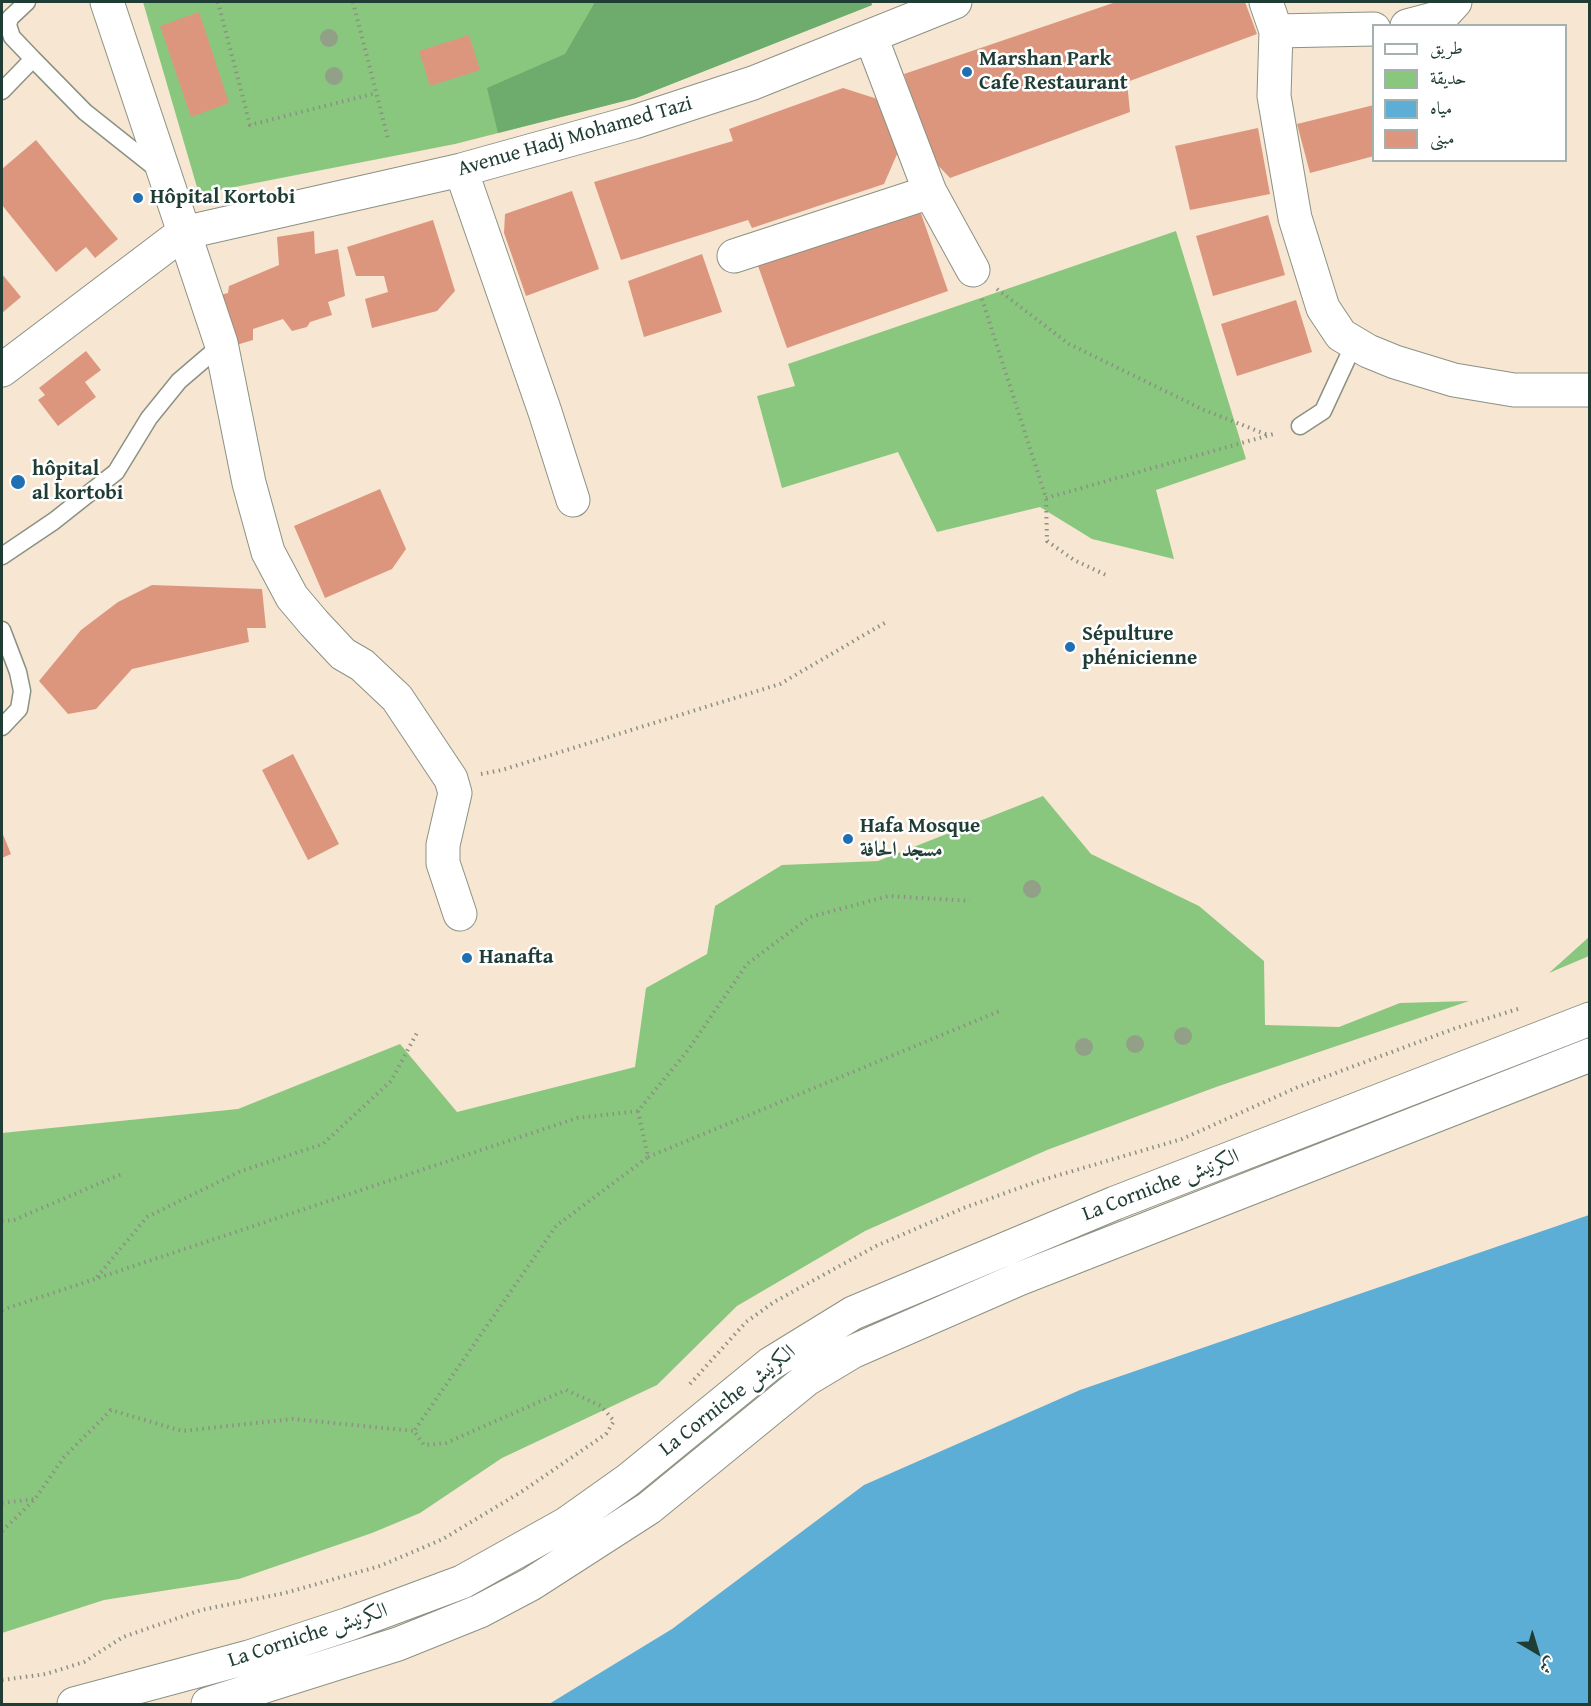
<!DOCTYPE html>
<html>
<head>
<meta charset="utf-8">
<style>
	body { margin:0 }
	#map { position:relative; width:1591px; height:1706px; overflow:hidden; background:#f7e6d2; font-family:"Gentium Book Plus",Amiri,serif }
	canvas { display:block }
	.frame { position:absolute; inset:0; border:3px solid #1f3d34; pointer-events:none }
	.legend { position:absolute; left:1372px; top:24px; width:195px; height:138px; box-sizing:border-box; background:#fff; border:2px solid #a5b1ae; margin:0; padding:8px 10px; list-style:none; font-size:18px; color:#1f3d34 }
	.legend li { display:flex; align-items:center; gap:12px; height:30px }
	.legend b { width:30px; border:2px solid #a5b1ae }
	.north { position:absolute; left:1507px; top:1622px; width:60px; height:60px; -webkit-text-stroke:4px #fff; paint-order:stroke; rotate:142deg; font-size:16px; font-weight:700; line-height:24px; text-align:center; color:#1f3d34 }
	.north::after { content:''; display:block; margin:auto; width:21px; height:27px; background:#1f3d34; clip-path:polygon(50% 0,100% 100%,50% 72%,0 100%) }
</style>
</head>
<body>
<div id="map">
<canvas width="1591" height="1706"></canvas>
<div class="frame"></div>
<ul class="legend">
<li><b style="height:8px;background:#fff"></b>طريق</li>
<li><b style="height:16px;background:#89c77e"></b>حديقة</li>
<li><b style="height:16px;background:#5daed7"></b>مياه</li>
<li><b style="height:16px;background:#dd967e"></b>مبنى</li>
</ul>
<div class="north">ش</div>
</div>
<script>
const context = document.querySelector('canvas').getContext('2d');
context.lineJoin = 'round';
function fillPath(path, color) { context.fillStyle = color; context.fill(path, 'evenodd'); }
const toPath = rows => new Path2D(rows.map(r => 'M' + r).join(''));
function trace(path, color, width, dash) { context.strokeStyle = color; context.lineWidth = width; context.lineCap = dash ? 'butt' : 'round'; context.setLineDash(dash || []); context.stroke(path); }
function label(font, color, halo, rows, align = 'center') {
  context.font = font + ' "Gentium Book Plus",Amiri,serif'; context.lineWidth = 5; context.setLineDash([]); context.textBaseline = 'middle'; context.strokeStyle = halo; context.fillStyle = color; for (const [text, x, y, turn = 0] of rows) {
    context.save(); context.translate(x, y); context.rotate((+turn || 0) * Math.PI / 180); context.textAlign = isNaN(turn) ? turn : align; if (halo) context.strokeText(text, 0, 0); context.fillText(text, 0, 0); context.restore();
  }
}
fillPath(toPath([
	[143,2,871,2,872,5,636,98,455,144,199,194],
	[1176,231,1246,459,1156,490,1174,559,1092,539,1040,507,937,532,898,452,782,488,757,396,795,386,788,364],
	[1043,796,1091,854,1199,906,1264,961,1265,1025,1339,1027,1400,1003,1469,1001,1216,1087,1047,1150,865,1231,737,1306,657,1385,502,1458,420,1513,372,1533,239,1579,104,1600,2,1633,2,1133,238,1109,400,1044,457,1112,635,1067,646,988,707,954,715,906,782,865,878,861],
	[1589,937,1589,956,1549,973]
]), '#89c77e');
fillPath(toPath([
	[595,2,871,2,872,5,636,98,498,133,487,88,565,54]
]), '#6eac6d');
fillPath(toPath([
	[1589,1215,1589,1704,549,1704,672,1629,864,1485,1080,1390]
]), '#5daed7');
fillPath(toPath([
	[1116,2,1245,2,1257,34,1127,82,1130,112,950,178,932,159,904,74],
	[199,12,229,103,191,117,160,26],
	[469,35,480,70,430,86,419,51],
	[843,88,887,102,901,145,884,184,752,228,748,220,621,260,594,182,733,141,729,129],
	[1374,105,1374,156,1310,173,1297,124],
	[1258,128,1270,194,1190,210,1175,146],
	[36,140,118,239,95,258,86,247,56,272,2,205,2,169],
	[572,191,599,269,526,296,504,233,505,214],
	[918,205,948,291,787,348,757,263],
	[1268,215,1285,275,1213,296,1196,236],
	[433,220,455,291,437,311,372,328,365,299,388,292,384,276,356,276,347,247],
	[314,231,315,254,338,249,345,296,328,302,332,315,310,322,307,327,292,331,283,319,253,329,253,340,233,346,221,311,227,309,220,295,228,293,229,286,279,265,277,237],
	[702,254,722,312,644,337,628,281],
	[2,274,21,297,2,313],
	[1296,300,1312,352,1237,376,1221,324],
	[86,351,101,370,85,382,96,397,58,426,38,400,45,395,39,388],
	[380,489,406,549,392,569,325,598,294,526],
	[152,585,262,589,266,628,247,628,249,642,132,669,96,709,68,714,39,681,81,630,118,602],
	[293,754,339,844,308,860,262,770],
	[2,832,11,854,2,858]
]), '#dd967e');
const lane = toPath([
	[27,2,10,18,8,25,12,37,33,59],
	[2,91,33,59,85,112,158,170],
	[1300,426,1323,411,1354,344],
	[2,556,54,521,116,472,149,418,179,381,221,345],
	[2,630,18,672,22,691,19,709,2,727]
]);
const street = toPath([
	[107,2,221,343,249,483,268,552,292,597,314,623,343,654,362,665,397,698,451,779,455,793,443,845,443,863,460,914],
	[1266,2,1276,31,1274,96,1295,218,1323,308,1341,335,1368,351,1395,362,1454,380,1514,390,1590,390],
	[1407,26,1441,17,1455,2],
	[1276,31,1374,29],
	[871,37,930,192,973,270],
	[461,170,545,412,573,500],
	[734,256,930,192],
	[2,370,183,233,461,170,634,122,753,83,955,2]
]);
const secondary = toPath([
	[74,1704,249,1657,349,1624,462,1582,566,1524,628,1480,770,1364,853,1313,1115,1203,1590,1019],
	[208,1704,398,1644,480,1611,531,1584,649,1508,807,1379,852,1352,1019,1279,1590,1055]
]);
trace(lane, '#8b9283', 19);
trace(street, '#8b9283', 35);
trace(secondary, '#8b9283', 35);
trace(toPath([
	[218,2,250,125,376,93],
	[353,2,388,139],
	[997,289,1069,344,1204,410,1268,435],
	[982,299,1046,498,1047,541,1074,560,1106,575],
	[1046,498,1277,433],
	[481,774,502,770,780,684,888,621],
	[648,1157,1002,1010],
	[2,1221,14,1220,124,1173],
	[97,1277,147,1217,241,1171,323,1144,391,1081,418,1031],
	[2,1310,577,1118,638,1111,688,1050,747,964,810,917,889,896,970,901],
	[690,1384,746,1322,774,1302,876,1246,966,1207,1042,1180,1182,1139,1298,1087,1456,1028,1518,1009],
	[2,1503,35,1499],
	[2,1531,35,1499,64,1457,111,1410,182,1431,293,1419,414,1431],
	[2,1680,46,1674,84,1662,123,1637,201,1610,285,1593,380,1566,443,1539,521,1492,606,1434,614,1421,601,1406,566,1390,446,1443,424,1445,414,1431,556,1226,648,1157,638,1111]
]), '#8b9283', 4, [1.5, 4.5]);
trace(lane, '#fff', 16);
trace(street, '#fff', 33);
trace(secondary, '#fff', 33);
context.fillStyle = '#92a087';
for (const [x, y] of [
	[329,38],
	[334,76],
	[1032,889],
	[1183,1036],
	[1135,1044],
	[1084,1047]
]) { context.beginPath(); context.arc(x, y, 9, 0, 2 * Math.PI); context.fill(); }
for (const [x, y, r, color] of [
	[967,72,6,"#1f6fb2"],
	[138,198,6,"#1f6fb2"],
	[18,482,8,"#1f6fb2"],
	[1070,647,6,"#1f6fb2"],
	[848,839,6,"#1f6fb2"],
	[467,958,6,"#1f6fb2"]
]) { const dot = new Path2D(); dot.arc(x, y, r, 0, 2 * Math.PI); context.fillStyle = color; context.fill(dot); trace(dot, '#fff', 2); }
label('bold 21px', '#1f3d34', '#fff', [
	["Marshan Park",979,60],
	["Cafe Restaurant",979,84],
	["Hôpital Kortobi",150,198],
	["hôpital",32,470],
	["al kortobi",32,494],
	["Sépulture",1082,635],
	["phénicienne",1082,659],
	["Hafa Mosque",860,827],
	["مسجد الحافة",860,851],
	["Hanafta",479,958]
], 'left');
label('21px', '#1f3d34', '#fff', [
	["Avenue Hadj Mohamed Tazi",575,137,-16],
	["La Corniche الكرنيش",1161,1186,-21],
	["La Corniche الكرنيش",728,1401,-38],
	["La Corniche الكرنيش",308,1636,-18]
]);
</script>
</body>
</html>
